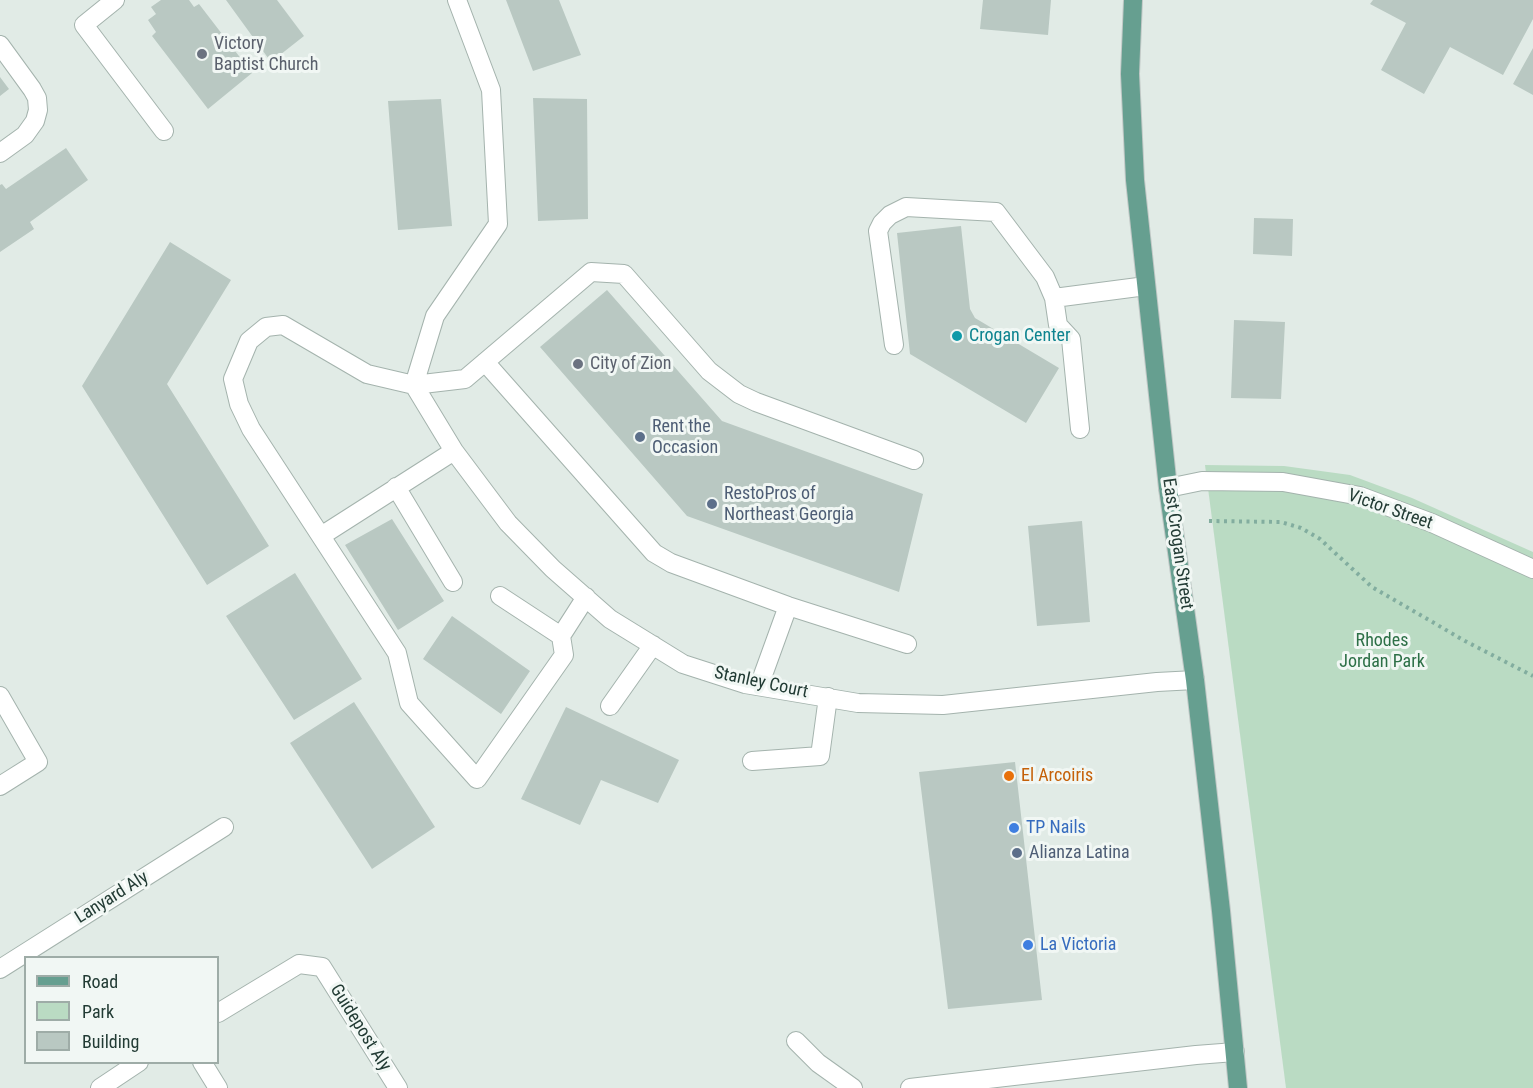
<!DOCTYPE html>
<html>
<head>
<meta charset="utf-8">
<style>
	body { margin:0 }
	#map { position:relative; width:1533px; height:1088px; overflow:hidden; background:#e1ebe6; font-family:"Roboto Condensed",sans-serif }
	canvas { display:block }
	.legend { position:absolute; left:24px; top:956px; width:195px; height:108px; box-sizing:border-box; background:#f1f7f4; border:2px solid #9eaca7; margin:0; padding:8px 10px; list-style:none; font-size:18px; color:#223b34 }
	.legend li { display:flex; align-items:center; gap:12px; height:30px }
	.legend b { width:30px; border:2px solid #9eaca7 }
</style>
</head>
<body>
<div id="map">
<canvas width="1533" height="1088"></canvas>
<ul class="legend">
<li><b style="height:8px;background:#669f90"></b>Road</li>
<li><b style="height:16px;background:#badbc3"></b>Park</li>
<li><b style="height:16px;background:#b9c8c2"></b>Building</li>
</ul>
</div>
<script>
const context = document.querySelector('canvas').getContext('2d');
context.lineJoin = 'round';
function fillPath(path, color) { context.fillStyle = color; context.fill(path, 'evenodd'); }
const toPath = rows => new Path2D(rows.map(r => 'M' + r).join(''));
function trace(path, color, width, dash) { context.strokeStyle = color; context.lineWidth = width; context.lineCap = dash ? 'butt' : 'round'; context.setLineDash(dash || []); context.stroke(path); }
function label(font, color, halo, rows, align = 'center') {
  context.font = font + ' "Roboto Condensed",sans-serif'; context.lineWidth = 6; context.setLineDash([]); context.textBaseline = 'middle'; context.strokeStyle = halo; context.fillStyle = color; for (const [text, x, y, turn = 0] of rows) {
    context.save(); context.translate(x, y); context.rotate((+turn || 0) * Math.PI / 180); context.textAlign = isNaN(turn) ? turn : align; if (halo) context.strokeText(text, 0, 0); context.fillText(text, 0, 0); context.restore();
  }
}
fillPath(toPath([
	[1205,465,1284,466,1350,475,1412,498,1533,552,1533,1088,1286,1088]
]), '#badbc3');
fillPath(toPath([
	[161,0,189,0,194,7,199,4,252,73,208,109,152,36,156,32,148,20,156,14,151,7],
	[226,0,277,0,304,36,271,62],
	[506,0,559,0,581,55,533,71],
	[983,0,1051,0,1048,35,980,29],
	[1373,0,1533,0,1533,19,1503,75,1450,47,1424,94,1381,70,1406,23,1370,4],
	[1533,48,1533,95,1513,84],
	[0,77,9,89,0,96],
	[533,98,587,99,588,219,538,221],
	[441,99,452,226,398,230,388,101],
	[66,148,88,180,30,222,34,229,0,252,0,185,2,184,6,189],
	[1254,218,1293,219,1292,256,1253,254],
	[961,226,970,309,975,318,1059,368,1026,423,910,354,897,233],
	[170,242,231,280,167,384,269,546,207,585,82,386],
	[607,290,722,421,923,494,899,592,687,516,540,347],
	[1234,320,1285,322,1281,399,1231,398],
	[392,519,444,601,398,630,345,545],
	[1082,521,1090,622,1037,626,1028,526],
	[295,573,362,679,294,720,226,616],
	[452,616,530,671,501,714,423,659],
	[354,702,435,827,372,869,290,743],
	[566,707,679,760,658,803,601,780,580,825,521,799],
	[1015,762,1042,1000,948,1009,919,772]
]), '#b9c8c2');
const minor = toPath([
	[115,0,84,25,164,131],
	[0,45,32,89,37,98,38,110,35,121,25,135,0,153],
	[1054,298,1146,286],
	[894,345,878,231,882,223,890,215,906,207,996,212,1045,277,1054,298,1058,325,1071,339,1080,429],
	[485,362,654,553,671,563,788,606,907,644],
	[414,385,454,451,508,523,553,569,610,619,683,664,745,684,858,703,943,705,1157,682,1195,680],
	[414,385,435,316,498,224,491,90,457,0],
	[396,487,453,582],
	[1168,488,1202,481,1283,482,1360,496,1432,523,1533,569],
	[321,536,454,451],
	[500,596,561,636],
	[586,597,561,636,564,655,477,779,409,703,397,653,251,429,239,404,233,379,249,341,266,327,283,325,367,374,414,385,465,379,591,272,624,274,709,371,739,394,756,402,914,460],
	[759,686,788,606],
	[0,696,38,762,0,786],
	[610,706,653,645],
	[752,761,820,756,828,697],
	[0,969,224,827],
	[218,1013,299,964,322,967,398,1088],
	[796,1041,818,1063,853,1088],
	[202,1062,218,1088],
	[100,1088,139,1062],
	[910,1088,1196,1055,1235,1052]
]);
const major = toPath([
	[1133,0,1130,74,1135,180,1168,488,1195,680,1221,911,1238,1088]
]);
trace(minor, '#a4b3ad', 20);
trace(major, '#c1c8c6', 20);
trace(toPath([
	[1209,521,1281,522,1301,528,1320,539,1372,587,1465,641,1533,676]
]), '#82ad9f', 4, [3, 4.5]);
trace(minor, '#fff', 18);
trace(major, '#669f90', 18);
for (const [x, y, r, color] of [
	[202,54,6,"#6b7280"],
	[957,336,6,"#0f9aa8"],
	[578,364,6,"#6b7280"],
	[640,437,6,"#5c6f8a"],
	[712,504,6,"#5c6f8a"],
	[1009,776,6,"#e8710a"],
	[1014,828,6,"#3f7fe0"],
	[1017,853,6,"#5c6f8a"],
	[1028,945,6,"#3f7fe0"]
]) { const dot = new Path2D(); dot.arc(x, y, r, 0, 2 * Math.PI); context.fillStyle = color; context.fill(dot); trace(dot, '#f1f7f4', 2); }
label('18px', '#5b616d', '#f1f7f4', [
	["Victory",214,44],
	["Baptist Church",214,65],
	["City of Zion",590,364]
], 'left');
label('18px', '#0d838f', '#f1f7f4', [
	["Crogan Center",969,336]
], 'left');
label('18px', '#4e5e75', '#f1f7f4', [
	["Rent the",652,427],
	["Occasion",652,448],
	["RestoPros of",724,494],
	["Northeast Georgia",724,515],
	["Alianza Latina",1029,853]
], 'left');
label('18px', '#223b34', '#f1f7f4', [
	["Victor Street",1390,510,19],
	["East Crogan Street",1177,544,82],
	["Stanley Court",761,683,12],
	["Lanyard Aly",112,898,-32],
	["Guidepost Aly",360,1028,58]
]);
label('18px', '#2d7047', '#f1f7f4', [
	["Rhodes",1382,641],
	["Jordan Park",1382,662]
]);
label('18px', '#c56008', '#f1f7f4', [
	["El Arcoiris",1021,776]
], 'left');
label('18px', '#366cbe', '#f1f7f4', [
	["TP Nails",1026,828],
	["La Victoria",1040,945]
], 'left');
</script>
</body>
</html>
